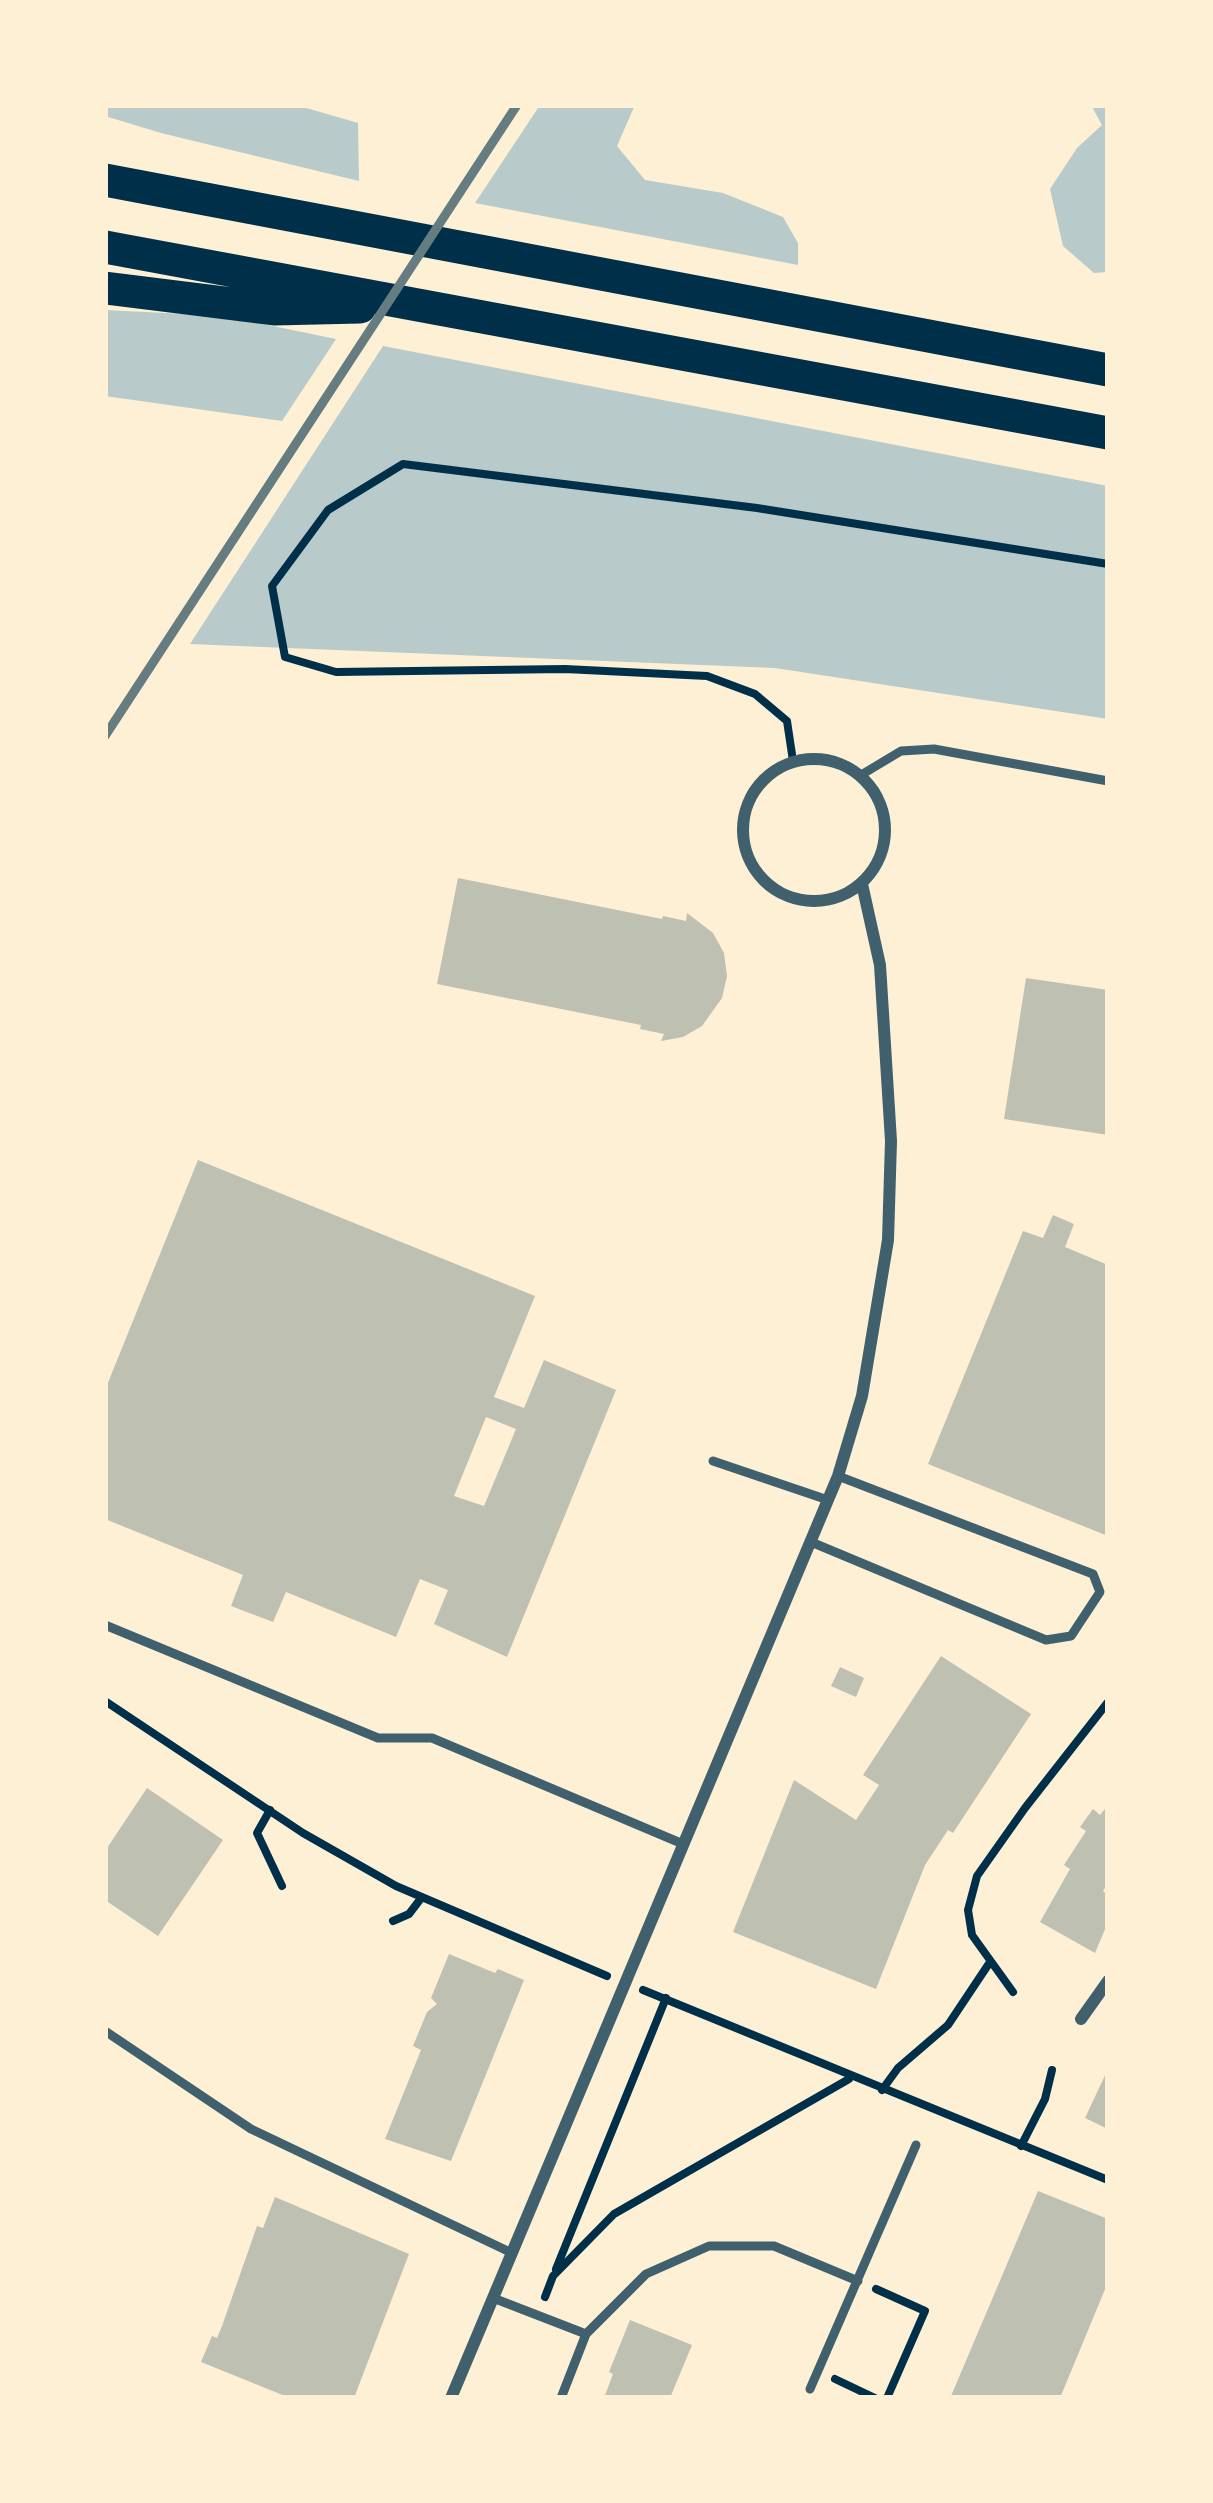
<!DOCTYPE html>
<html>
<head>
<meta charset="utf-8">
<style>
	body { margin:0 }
	#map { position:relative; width:1213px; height:2503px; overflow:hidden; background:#fdf0d5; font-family:Quicksand,sans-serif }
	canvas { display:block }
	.frame { position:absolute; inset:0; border:108px solid #fdf0d5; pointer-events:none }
</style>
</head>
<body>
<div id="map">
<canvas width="1213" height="2503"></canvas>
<div class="frame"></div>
</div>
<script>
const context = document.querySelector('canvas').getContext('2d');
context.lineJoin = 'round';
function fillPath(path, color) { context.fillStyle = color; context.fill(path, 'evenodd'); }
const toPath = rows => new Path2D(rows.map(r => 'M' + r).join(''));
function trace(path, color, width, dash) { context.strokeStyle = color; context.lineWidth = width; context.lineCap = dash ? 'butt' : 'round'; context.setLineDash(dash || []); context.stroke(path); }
fillPath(toPath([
	[105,105,296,105,358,123,359,181,161,133,105,116],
	[540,105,635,105,617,146,645,180,723,193,783,217,798,243,798,265,475,203],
	[1091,105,1108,105,1108,272,1094,273,1063,246,1050,189,1077,148,1102,125],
	[105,310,224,316,336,339,282,421,105,396],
	[383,346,1108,486,1108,719,775,668,190,644]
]), '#b9caca');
fillPath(toPath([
	[458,878,662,919,663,916,686,921,687,913,713,933,724,953,727,976,722,998,702,1026,683,1037,661,1041,664,1034,640,1029,641,1025,437,984],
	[1026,978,1108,990,1108,1135,1004,1119],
	[198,1160,535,1296,494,1397,524,1408,544,1360,616,1390,507,1657,434,1624,448,1590,420,1579,396,1637,286,1592,273,1622,231,1606,243,1575,105,1519,105,1390],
	[486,1417,516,1429,484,1506,454,1496],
	[1053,1215,1074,1224,1065,1247,1108,1265,1108,1536,928,1464,1023,1231,1043,1238],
	[941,1656,1031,1714,953,1833,948,1830,925,1865,876,1989,733,1932,794,1780,856,1820,879,1785,863,1775],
	[840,1667,864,1678,856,1697,831,1686],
	[147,1788,223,1840,158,1936,105,1900,105,1851],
	[1108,1805,1108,1883,1103,1891,1108,1895,1108,1922,1095,1953,1040,1922,1070,1869,1064,1865,1086,1831,1080,1827,1093,1809,1100,1815],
	[449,1954,495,1973,498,1969,524,1980,451,2161,385,2139,421,2050,413,2046,427,2012,437,2004,431,1998],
	[1108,2069,1108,2129,1085,2118],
	[1038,2191,1108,2219,1108,2282,1060,2398,955,2398,951,2396],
	[275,2197,409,2254,354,2398,290,2398,201,2362,212,2336,217,2338,222,2326,257,2226,263,2228],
	[630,2320,692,2345,670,2398,604,2398,613,2374,609,2372]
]), '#bec0b2');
trace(toPath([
	[793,761,787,721,755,694,707,676,565,669,336,672,285,657,272,586,328,510,403,464,757,508,1108,564],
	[105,1701,303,1833,396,1886,607,1976],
	[270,1810,257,1833,282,1886],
	[393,1921,409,1914,422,1897],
	[643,1990,1108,2180],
	[1013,1992,972,1935,968,1910,977,1876,1025,1808,1108,1702],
	[882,2090,898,2068,948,2025,990,1962],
	[1021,2146,1045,2099,1052,2070],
	[556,2269,666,1998],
	[876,2289,925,2311,887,2398],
	[545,2297,553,2276,614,2214,849,2079],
	[835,2379,875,2398]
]), '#003049', 8);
trace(toPath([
	[861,775,901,751,934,749,1108,781],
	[713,1461,828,1500],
	[811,1542,1046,1640,1071,1636,1100,1592,1093,1574,838,1476],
	[105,1625,378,1738,432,1738,683,1844],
	[105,2031,251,2129,512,2253],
	[493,2298,586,2334,646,2274,709,2246,774,2246,858,2281],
	[810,2389,916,2145],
	[561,2398,586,2334]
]), '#3f606c', 9);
trace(toPath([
	'743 830a71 71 0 1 1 142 0a71 71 0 1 1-142 0Z',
	[1081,2019,1108,1981],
	[451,2398,838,1476,862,1396,888,1240,891,1141,880,965,862,884]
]), '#3f606c', 12);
trace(toPath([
	[105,180,1108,370],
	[105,247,1108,433],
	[105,288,274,309,360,307]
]), '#003049', 33);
trace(toPath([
	[105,736,517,105]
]), '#657d81', 9);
</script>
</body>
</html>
